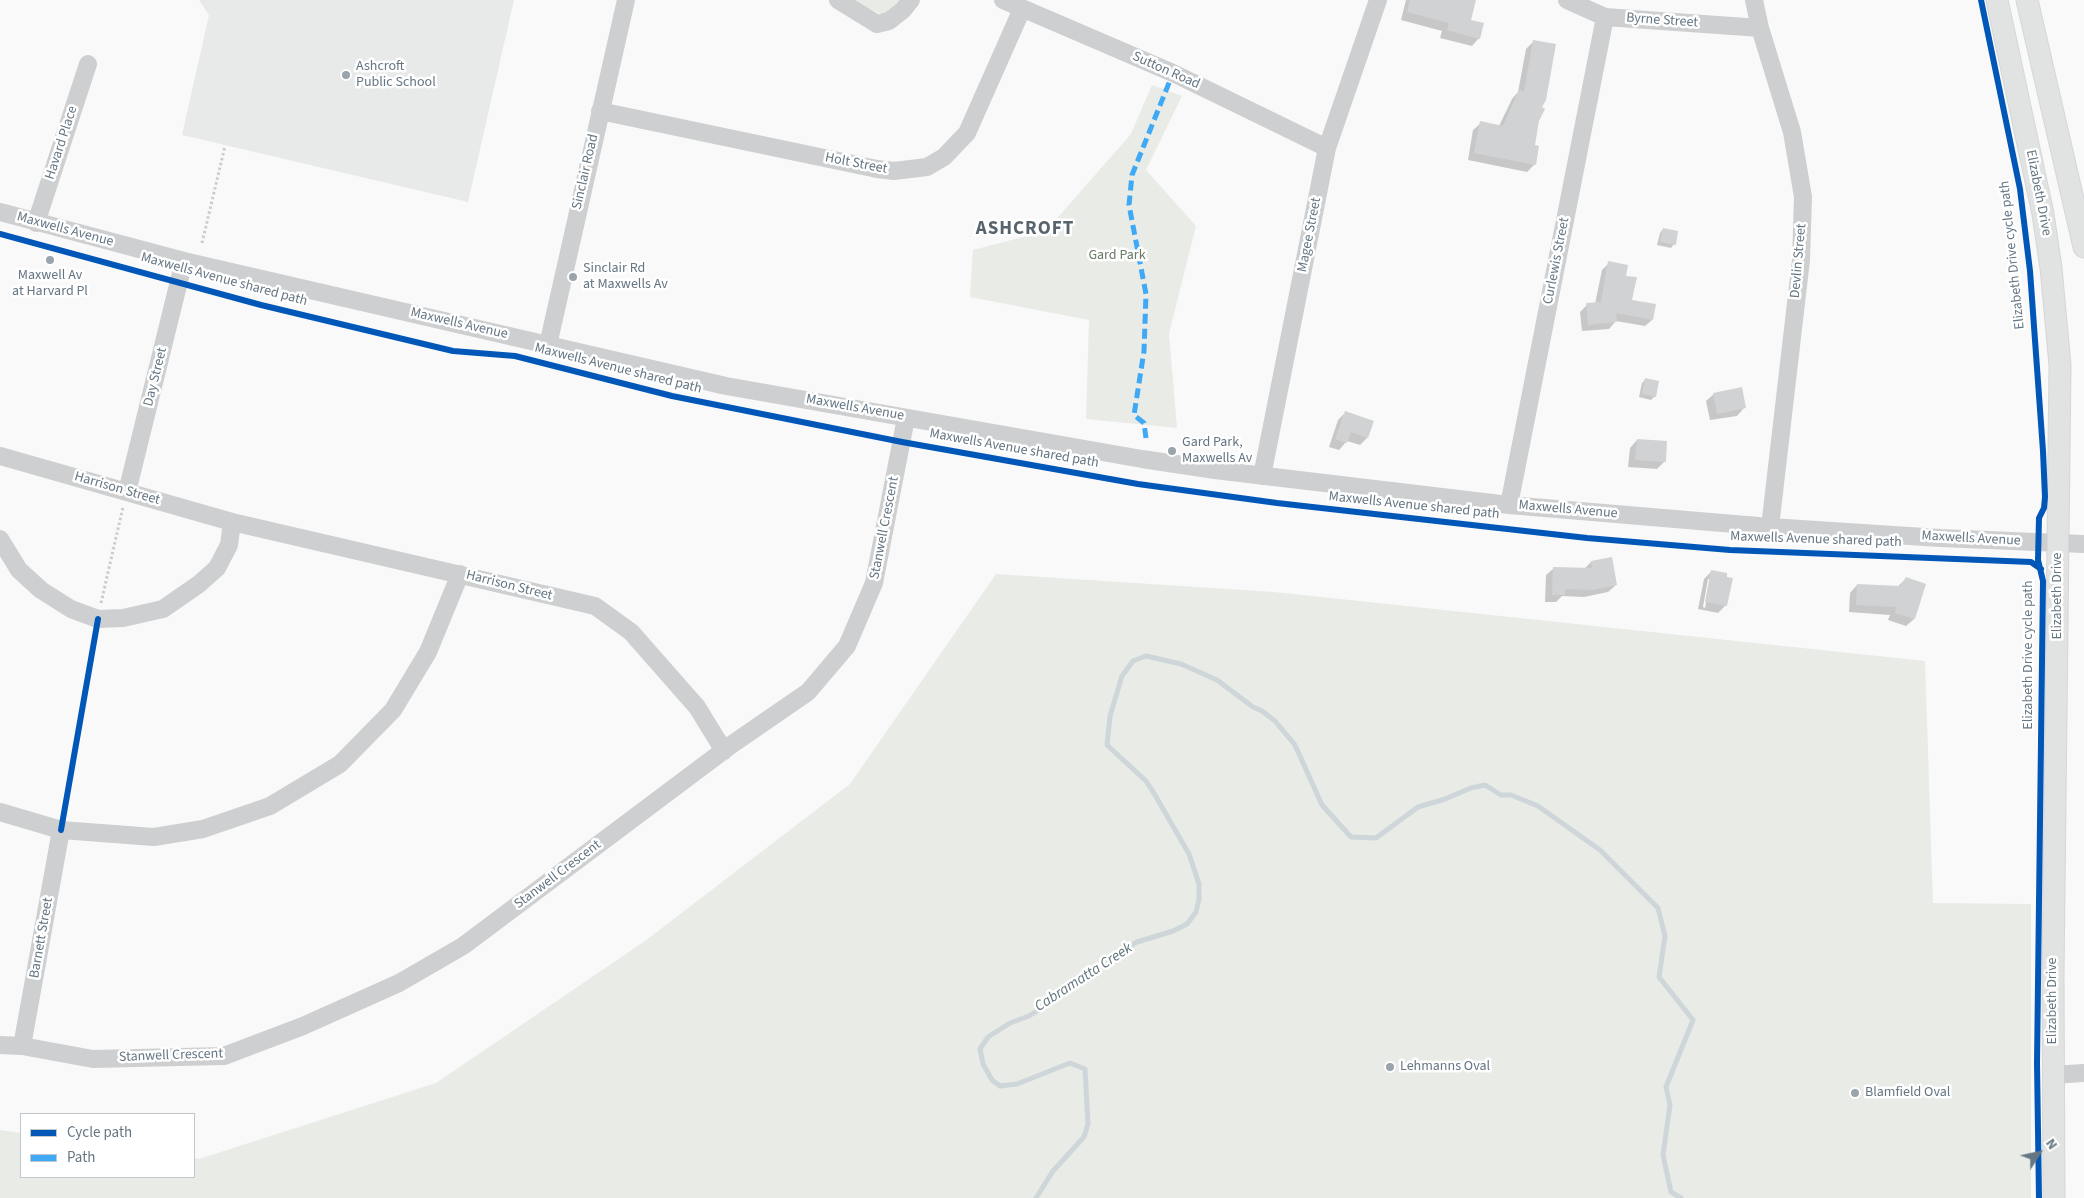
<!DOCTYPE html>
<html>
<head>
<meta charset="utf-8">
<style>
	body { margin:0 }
	#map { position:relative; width:2084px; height:1198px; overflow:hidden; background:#f9f9f9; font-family:"Source Sans 3",sans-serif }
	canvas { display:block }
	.legend { position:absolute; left:20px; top:1113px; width:175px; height:65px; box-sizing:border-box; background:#fff; border:1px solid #c1c8cd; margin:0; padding:6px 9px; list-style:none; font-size:15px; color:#657683 }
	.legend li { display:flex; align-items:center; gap:10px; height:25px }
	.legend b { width:25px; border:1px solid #c1c8cd }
	.north { position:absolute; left:2014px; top:1128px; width:50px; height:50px; -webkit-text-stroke:4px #fff; paint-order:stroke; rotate:55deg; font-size:14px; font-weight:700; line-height:20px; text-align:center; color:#657683 }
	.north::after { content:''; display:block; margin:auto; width:18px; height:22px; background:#657683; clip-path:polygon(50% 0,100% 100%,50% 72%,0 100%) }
</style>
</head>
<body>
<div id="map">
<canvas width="2084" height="1198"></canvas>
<ul class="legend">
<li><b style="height:6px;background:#0057b8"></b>Cycle path</li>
<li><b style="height:6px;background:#3fa9f5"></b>Path</li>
</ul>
<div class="north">N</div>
</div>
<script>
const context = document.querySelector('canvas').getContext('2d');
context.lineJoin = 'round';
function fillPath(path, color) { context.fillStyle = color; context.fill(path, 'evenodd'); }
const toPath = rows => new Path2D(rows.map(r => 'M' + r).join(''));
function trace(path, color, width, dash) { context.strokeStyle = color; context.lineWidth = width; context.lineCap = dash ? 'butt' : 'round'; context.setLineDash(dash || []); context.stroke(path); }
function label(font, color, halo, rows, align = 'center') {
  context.font = font + ' "Source Sans 3",sans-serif'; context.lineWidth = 5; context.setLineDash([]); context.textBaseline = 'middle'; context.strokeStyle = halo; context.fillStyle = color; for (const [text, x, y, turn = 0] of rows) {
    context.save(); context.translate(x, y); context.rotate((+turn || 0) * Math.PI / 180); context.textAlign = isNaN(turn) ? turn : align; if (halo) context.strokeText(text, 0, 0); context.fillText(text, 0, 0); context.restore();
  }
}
fillPath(toPath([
	[199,0,514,0,468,202,182,135,209,15]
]), '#e8e9e9');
fillPath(toPath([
	[851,0,904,0,883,15],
	[1152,85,1182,96,1146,170,1196,226,1169,334,1177,428,1086,419,1089,320,970,297,973,250,1046,231,1131,134],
	[996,574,1274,592,1925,661,1933,903,2031,904,2031,1198,0,1198,0,1130,21,1133,21,1177,194,1177,194,1158,199,1159,436,1083,645,941,850,784]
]), '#e8ebe6');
fillPath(toPath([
	[1406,0,1475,0,1470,21,1479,38,1472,46,1440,38,1442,31,1401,20],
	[1534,41,1540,108,1533,146,1535,164,1527,172,1468,160,1473,130,1481,123,1499,126,1512,99,1518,92,1526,49],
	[1663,229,1674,244,1671,248,1657,245,1660,233],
	[1609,263,1625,277,1631,301,1652,320,1645,326,1616,321,1609,329,1582,331,1580,312,1587,305,1595,304,1602,270],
	[1645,380,1655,396,1651,400,1639,397,1642,383],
	[1714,394,1744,408,1737,416,1710,420,1706,401],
	[1346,412,1367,438,1360,445,1347,441,1339,450,1329,447,1338,420],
	[1637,440,1665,461,1657,469,1628,467,1630,448],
	[1611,558,1616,585,1608,592,1584,597,1562,596,1556,602,1545,602,1546,575,1554,568,1584,569,1591,562],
	[1711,572,1726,605,1718,613,1698,609,1704,579],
	[1708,579,1711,579,1705,608,1703,607],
	[1906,579,1925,584,1914,619,1906,626,1888,620,1890,615,1849,612,1850,593,1857,585,1897,587]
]), '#0003');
trace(toPath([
	[1036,1198,1053,1171,1084,1137,1088,1124,1085,1069,1070,1063,1017,1084,1000,1086,992,1080,983,1064,980,1049,988,1037,1010,1023,1029,1016,1065,993,1126,948,1137,942,1173,931,1187,924,1196,912,1199,899,1199,884,1189,854,1155,795,1146,781,1107,745,1110,716,1122,676,1133,661,1146,656,1181,664,1217,680,1253,707,1262,711,1275,721,1295,745,1322,805,1351,837,1376,838,1418,807,1445,799,1471,788,1485,785,1501,795,1511,795,1538,806,1600,850,1658,908,1665,936,1659,977,1693,1020,1666,1087,1670,1105,1663,1155,1671,1192,1681,1198]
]), '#ced6d9', 5);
fillPath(toPath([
	[1410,0,1476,0,1471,20,1484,23,1480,39,1447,30,1449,23,1407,12],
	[1533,40,1556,44,1546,100,1542,107,1545,109,1539,121,1535,145,1539,146,1536,165,1474,153,1480,121,1503,126,1519,90,1524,92],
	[1663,228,1678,231,1676,245,1660,242],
	[1608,261,1628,265,1626,276,1637,277,1632,300,1656,304,1653,320,1616,313,1617,322,1588,325,1586,303,1601,302],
	[1645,378,1659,381,1656,397,1642,394],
	[1742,387,1746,408,1717,414,1713,393],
	[1345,411,1374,421,1368,438,1351,432,1347,443,1335,439],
	[1637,439,1667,441,1666,462,1635,460],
	[1612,557,1617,585,1592,590,1565,589,1565,595,1552,595,1553,567,1592,568,1591,561],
	[1711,570,1727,573,1727,577,1733,578,1727,606,1705,602],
	[1906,577,1926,584,1915,619,1895,613,1896,607,1856,605,1857,584,1900,586]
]), '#d0d2d3');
const major = toPath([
	[1997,0,2043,214,2051,268,2060,365,2053,976,2054,1198],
	[2027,0,2084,247]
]);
trace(major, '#d5d6d7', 23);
trace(toPath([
	[202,243,225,146],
	[101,603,123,507]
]), '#cbcccd', 3, [2.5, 2.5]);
trace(toPath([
	[838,0,877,24,889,21,903,10,911,0],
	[1003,0,1173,73,1327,148],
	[1567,0,1605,17,1760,28],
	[1754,0,1760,28,1792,132,1803,197,1801,260,1770,527],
	[600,111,877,169,894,171,927,167,944,157,967,133,1022,9],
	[0,212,184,261,726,386,1142,459,1215,470,1509,505,1770,527,1940,538,2084,544],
	[36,223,88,64],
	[548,345,626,0],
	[0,456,232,522,595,606,631,632,697,707,724,751],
	[1262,476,1327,148,1378,0],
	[127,492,184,261],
	[1509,505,1605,17],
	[0,539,19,570,41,590,71,609,98,619,123,618,163,609,199,584,217,568,229,545,232,522],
	[0,812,61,830,154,837,203,829,270,806,340,764,393,710,428,652,460,574],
	[0,1045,22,1046,93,1059,224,1056,303,1026,399,983,463,946,731,745,808,692,847,646,874,583,906,418],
	[22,1046,61,830],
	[2053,1075,2084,1073]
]), '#cecfd0', 18);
trace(major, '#e1e2e2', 21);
trace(toPath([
	[1146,438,1144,423,1134,415,1144,351,1146,294,1129,205,1132,175,1173,73]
]), '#3fa9f5', 5, [10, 5]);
trace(toPath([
	[1981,0,2020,189,2030,271,2043,451,2045,497,2044,508,2039,518,2038,560,2043,581,2037,1063,2039,1198],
	[0,234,261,305,453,351,515,356,672,396,902,442,1138,484,1277,503,1587,538,1730,550,2031,562,2041,569],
	[61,830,98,619]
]), '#0057b8', 6);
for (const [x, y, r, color] of [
	[346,75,5,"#99a4ac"],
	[50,260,5,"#99a4ac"],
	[573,277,5,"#99a4ac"],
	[1172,451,5,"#99a4ac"],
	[1390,1067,5,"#99a4ac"],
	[1855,1093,5,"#99a4ac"]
]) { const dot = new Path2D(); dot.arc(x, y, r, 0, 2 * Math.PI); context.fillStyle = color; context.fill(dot); trace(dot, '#fff', 2); }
label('14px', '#657683', '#fff', [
	["Byrne Street",1662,21,4],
	["Sutton Road",1166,71,24],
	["Havard Place",62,143,-72],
	["Holt Street",856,164,11],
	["Sinclair Road",586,172,-77],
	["Elizabeth Drive",2038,193,79],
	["Maxwells Avenue",65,230,15],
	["Magee Street",1310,235,-79],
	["Elizabeth Drive cycle path",2013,255,-96],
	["Curlewis Street",1557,261,-79],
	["Devlin Street",1799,261,-85],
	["Maxwells Avenue shared path",224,280,15],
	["Maxwells Avenue",459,324,13],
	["Maxwells Avenue shared path",618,369,14],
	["Day Street",156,377,-76],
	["Maxwells Avenue",855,408,10],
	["Maxwells Avenue shared path",1014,449,10],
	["Harrison Street",117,489,16],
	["Maxwells Avenue shared path",1414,506,6],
	["Maxwells Avenue",1568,510,5],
	["Stanwell Crescent",885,528,-79],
	["Maxwells Avenue",1971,539,3],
	["Maxwells Avenue shared path",1816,540,2],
	["Harrison Street",509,586,14],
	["Elizabeth Drive",2058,596,-90],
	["Elizabeth Drive cycle path",2029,655,-90],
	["Stanwell Crescent",558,875,-37],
	["Barnett Street",42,938,-80],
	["Elizabeth Drive",2053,1001,-90],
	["Stanwell Crescent",171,1056,-2]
]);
label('14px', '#657683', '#fff', [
	["Ashcroft",356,67],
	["Public School",356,83],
	["Sinclair Rd",583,269],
	["at Maxwells Av",583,285],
	["Maxwell Av",50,276,"center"],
	["at Harvard Pl",50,292,"center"],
	["Gard Park,",1182,443],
	["Maxwells Av",1182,459],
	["Lehmanns Oval",1400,1067],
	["Blamfield Oval",1865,1093]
], 'left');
label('14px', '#687a64', '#fff', [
	["Gard Park",1117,256]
]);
label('italic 15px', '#60757c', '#fff', [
	["Cabramatta Creek",1084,978,-33]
]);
context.letterSpacing = '1px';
label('bold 19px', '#57646e', '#fff', [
	["ASHCROFT",1025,230]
]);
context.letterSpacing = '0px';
</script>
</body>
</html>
